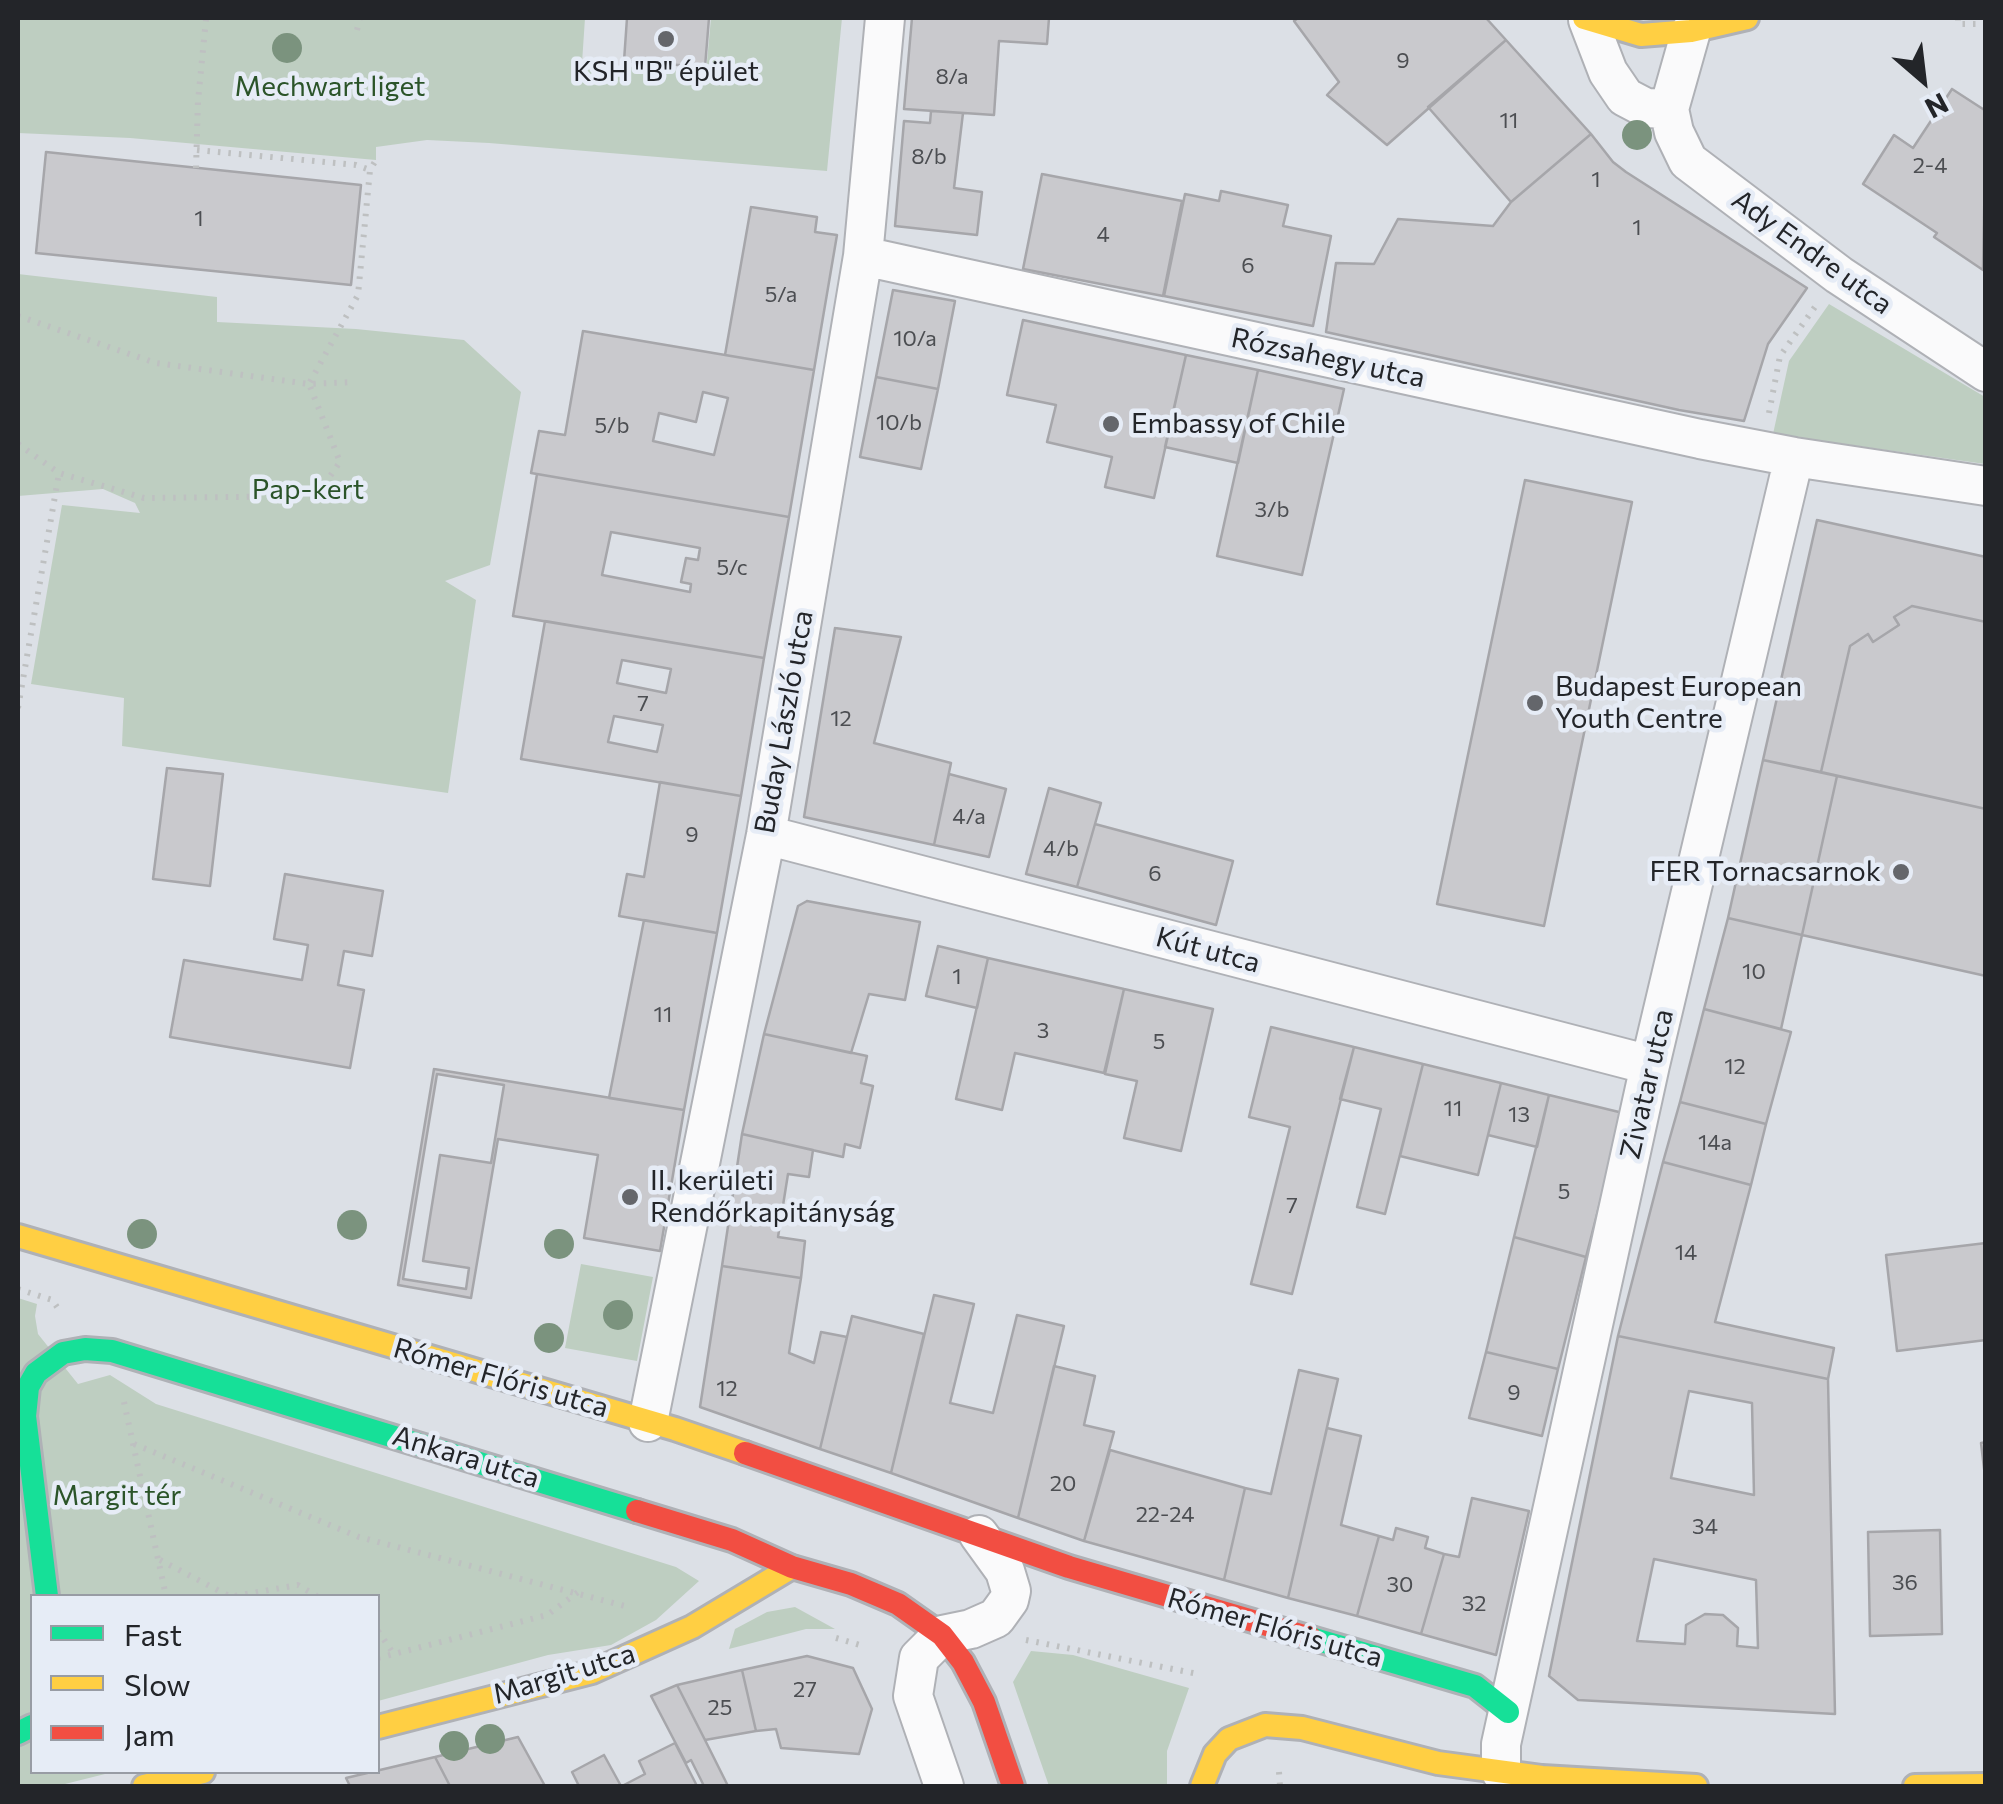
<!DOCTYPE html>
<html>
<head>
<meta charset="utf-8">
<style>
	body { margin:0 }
	#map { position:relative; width:2003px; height:1804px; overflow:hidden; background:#dce0e6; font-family:Commissioner,sans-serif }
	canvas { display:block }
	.frame { position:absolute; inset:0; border:20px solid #232529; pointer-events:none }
	.legend { position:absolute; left:30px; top:1594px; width:350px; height:180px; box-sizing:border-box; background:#e6ecf6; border:2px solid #989ca4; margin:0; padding:12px 18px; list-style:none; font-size:30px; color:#232529 }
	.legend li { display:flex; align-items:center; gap:20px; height:50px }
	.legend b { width:50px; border:2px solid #989ca4 }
	.north { position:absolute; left:1873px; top:30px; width:100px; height:100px; -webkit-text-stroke:8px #e6ecf6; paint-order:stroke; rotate:152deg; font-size:28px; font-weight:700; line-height:40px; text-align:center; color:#232529 }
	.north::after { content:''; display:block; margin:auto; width:35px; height:45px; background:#232529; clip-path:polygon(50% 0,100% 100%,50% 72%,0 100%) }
</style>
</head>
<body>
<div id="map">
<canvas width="2003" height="1804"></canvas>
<div class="frame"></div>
<ul class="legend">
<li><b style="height:12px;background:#16e098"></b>Fast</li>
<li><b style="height:12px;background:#ffcf43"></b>Slow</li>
<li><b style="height:12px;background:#f24e42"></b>Jam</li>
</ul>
<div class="north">N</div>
</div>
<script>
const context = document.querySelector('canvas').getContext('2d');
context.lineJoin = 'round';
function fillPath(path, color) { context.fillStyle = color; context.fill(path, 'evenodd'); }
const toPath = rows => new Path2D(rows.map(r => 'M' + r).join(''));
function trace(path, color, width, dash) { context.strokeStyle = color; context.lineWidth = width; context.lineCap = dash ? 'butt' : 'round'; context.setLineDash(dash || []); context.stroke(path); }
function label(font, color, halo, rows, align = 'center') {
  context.font = font + ' Commissioner,sans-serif'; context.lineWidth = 9; context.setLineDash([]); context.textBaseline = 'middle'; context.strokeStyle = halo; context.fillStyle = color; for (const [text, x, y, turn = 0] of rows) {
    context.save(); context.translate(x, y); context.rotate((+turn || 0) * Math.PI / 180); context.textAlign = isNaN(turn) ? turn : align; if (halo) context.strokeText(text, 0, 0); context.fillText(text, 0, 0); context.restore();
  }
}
fillPath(toPath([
	[18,18,585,18,582,63,706,73,711,18,842,18,827,171,489,143,427,140,376,147,376,160,130,138,18,133],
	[18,274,217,297,217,322,356,329,464,340,521,392,490,565,445,581,476,600,448,793,122,746,124,698,31,684,62,505,140,513,135,503,103,489,18,496],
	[1829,304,1985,397,1985,464,1773,434,1789,361],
	[581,1264,653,1277,637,1361,565,1348],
	[18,1298,37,1304,35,1316,38,1334,78,1384,110,1375,156,1404,676,1567,699,1581,656,1620,611,1645,548,1655,378,1701,378,1596,32,1596,32,1772,113,1772,57,1786,18,1786],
	[795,1607,835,1629,806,1629,729,1649,735,1629,767,1612],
	[1031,1651,1073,1655,1189,1688,1167,1751,1167,1786,1049,1786,1013,1682]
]), '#becec1');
const building = toPath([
	[627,18,709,18,705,67,624,61,627,18],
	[912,18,1049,18,1047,44,999,41,994,115,904,109,912,18],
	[1298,18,1486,18,1506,40,1387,145,1327,95,1339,82,1294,21,1298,18],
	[1506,40,1591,134,1511,202,1428,107,1506,40],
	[1952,89,1986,111,1983,270,1934,237,1937,233,1863,184,1894,135,1913,148,1952,89],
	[931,111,963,113,954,188,982,192,977,235,895,226,904,121,930,123,931,111],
	[1591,134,1613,162,1626,172,1807,288,1768,344,1744,421,1679,410,1326,332,1336,263,1374,264,1398,219,1493,226,1511,202,1591,134],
	[46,152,361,185,351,285,36,253,46,152],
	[1042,174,1182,201,1163,296,1023,269,1042,174],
	[1221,191,1288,205,1283,226,1331,236,1313,326,1164,296,1185,194,1219,201,1221,191],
	[751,207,817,217,815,232,837,235,814,370,725,355,751,207],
	[893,290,955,301,938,389,876,377,893,290],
	[1023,320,1186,355,1154,498,1105,487,1112,457,1047,442,1056,405,1007,395,1023,320],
	[583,331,814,370,789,517,531,473,539,431,565,435,583,331],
	[703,392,728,398,714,455,653,441,659,413,696,422,703,392],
	[1186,355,1258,370,1238,463,1165,447,1186,355],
	[1258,370,1344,389,1302,575,1217,556,1258,370],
	[876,377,938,389,921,469,860,457,876,377],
	[537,474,789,517,764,658,513,616,537,474],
	[611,532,700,548,698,560,686,558,681,582,691,584,690,592,602,575,611,532],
	[1525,480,1632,502,1544,926,1437,904,1525,480],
	[1817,520,1986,557,1986,622,1912,606,1894,617,1899,625,1873,642,1868,634,1850,646,1821,772,1763,760,1817,520],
	[1912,606,1986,622,1986,809,1821,772,1850,646,1868,634,1873,642,1899,625,1894,617,1912,606],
	[545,621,764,658,741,796,521,759,545,621],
	[622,660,671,669,666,693,617,683,622,660],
	[614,716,663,725,657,752,608,742,614,716],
	[835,628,901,637,874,743,951,763,934,845,804,817,835,628],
	[1763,760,1837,776,1802,935,1728,918,1763,760],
	[167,768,223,774,210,886,153,879,167,768],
	[949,774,1006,789,989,857,934,845,949,774],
	[1837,776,1986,809,1986,976,1802,935,1837,776],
	[660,782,741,796,717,933,619,916,627,874,644,877,660,782],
	[1049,788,1101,803,1077,887,1026,874,1049,788],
	[1095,824,1233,861,1216,925,1077,887,1095,824],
	[285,874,383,891,372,956,344,951,338,985,364,990,350,1068,170,1037,184,960,302,980,308,945,274,939,285,874],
	[807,901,920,922,905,1000,869,994,851,1053,764,1034,798,906,807,901],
	[1728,918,1802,935,1781,1029,1704,1009,1728,918],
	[644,920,717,933,684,1110,609,1098,644,920],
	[938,946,988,958,977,1008,926,996,938,946],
	[988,958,1124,989,1104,1073,1015,1053,1002,1110,956,1099,988,958],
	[1124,989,1213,1009,1181,1151,1124,1138,1137,1081,1105,1074,1124,989],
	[1704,1009,1791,1032,1766,1124,1680,1102,1704,1009],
	[1271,1027,1354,1047,1292,1294,1251,1284,1290,1127,1249,1117,1271,1027],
	[764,1034,867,1056,861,1083,873,1086,860,1148,845,1144,843,1157,742,1134,764,1034],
	[1354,1047,1423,1064,1385,1214,1357,1207,1381,1109,1340,1099,1354,1047],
	[1423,1064,1501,1083,1478,1175,1400,1156,1423,1064],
	[434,1069,684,1110,660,1251,584,1238,598,1155,498,1139,471,1298,398,1285,434,1069],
	[437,1074,504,1085,491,1163,440,1155,423,1261,469,1268,466,1289,403,1279,437,1074],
	[1501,1083,1549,1095,1537,1147,1488,1135,1501,1083],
	[1549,1095,1623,1113,1586,1257,1514,1237,1549,1095],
	[1680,1102,1766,1124,1751,1185,1663,1162,1680,1102],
	[742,1134,813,1150,809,1177,788,1174,778,1237,805,1241,801,1278,722,1266,742,1134],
	[1663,1162,1751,1185,1715,1322,1834,1348,1828,1379,1618,1336,1663,1162],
	[1514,1237,1586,1257,1558,1369,1486,1352,1514,1237],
	[1986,1243,1986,1340,1897,1351,1886,1255,1986,1243],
	[722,1266,801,1278,789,1353,814,1363,821,1332,847,1337,820,1449,700,1407,722,1266],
	[934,1295,974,1304,950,1403,993,1413,1017,1315,1064,1326,1018,1518,891,1473,934,1295],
	[852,1316,924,1334,891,1473,820,1449,852,1316],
	[1618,1336,1828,1379,1835,1714,1578,1700,1549,1676,1618,1336],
	[1689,1391,1752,1403,1754,1495,1671,1478,1689,1391],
	[1654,1559,1756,1580,1758,1648,1737,1646,1738,1628,1723,1615,1705,1614,1686,1625,1685,1644,1637,1641,1654,1559],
	[1486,1352,1558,1369,1542,1436,1469,1418,1486,1352],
	[1054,1366,1095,1376,1084,1425,1114,1432,1084,1541,1018,1518,1054,1366],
	[1299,1370,1338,1379,1288,1598,1224,1580,1245,1488,1271,1494,1299,1370],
	[1327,1428,1361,1436,1341,1525,1379,1536,1357,1616,1288,1598,1327,1428],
	[1986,1442,1986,1485,1981,1443,1986,1442],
	[1110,1450,1245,1488,1224,1580,1084,1541,1110,1450],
	[1472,1498,1529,1511,1496,1655,1421,1634,1444,1554,1459,1557,1472,1498],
	[1396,1528,1428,1537,1425,1548,1444,1554,1421,1634,1357,1616,1379,1536,1393,1540,1396,1528],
	[1940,1530,1942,1634,1870,1636,1868,1532,1940,1530],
	[807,1656,853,1668,872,1709,859,1754,781,1748,776,1729,756,1731,742,1670,807,1656],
	[742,1670,756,1731,705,1740,677,1685,742,1670],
	[677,1685,705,1740,728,1786,704,1786,691,1760,686,1763,651,1696,677,1685],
	[518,1737,545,1786,450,1786,435,1757,518,1737],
	[675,1743,697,1786,622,1786,645,1774,639,1761,675,1743],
	[604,1755,621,1786,579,1786,572,1772,604,1755],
	[435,1757,450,1786,350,1786,346,1778,435,1757]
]);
fillPath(building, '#c9c9cd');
trace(building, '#a6a6aa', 2.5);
const street = toPath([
	[1588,20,1608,72,1625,97,1646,108,1669,109],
	[1691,31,1669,109,1674,132,1688,161,1839,275,1986,372],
	[863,256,1700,439,1794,457,1986,486],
	[766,835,1650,1065],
	[648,1422,766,835,863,256,885,18],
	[1501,1772,1501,1744,1650,1065,1794,457],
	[944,1786,913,1696,919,1658,942,1635,971,1629,996,1618,1009,1600,1011,1591,1005,1571,979,1535]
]);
const fast = toPath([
	[47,1596,25,1416,28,1387,36,1373,63,1353,85,1349,112,1351,637,1511],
	[1311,1638,1475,1686,1508,1712],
	[18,1733,32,1726]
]);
const slow = toPath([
	[1584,18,1641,35,1691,31,1747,18],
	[18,1236,675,1429,745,1453],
	[378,1727,592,1672,692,1627,792,1567],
	[144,1786,203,1772],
	[1202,1786,1215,1754,1229,1739,1265,1725,1302,1728,1438,1763,1542,1777,1696,1786],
	[1915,1786,1986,1785]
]);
const jam = toPath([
	[745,1453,1069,1567,1311,1638],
	[637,1511,732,1540,792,1567,851,1584,898,1604,942,1635,963,1662,984,1702,1013,1786]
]);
trace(street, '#afb1b6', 42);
trace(fast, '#afb1b6', 28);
trace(slow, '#afb1b6', 28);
trace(jam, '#afb1b6', 28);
trace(toPath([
	[1958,18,1958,24,1986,24],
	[357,30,360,18],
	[197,150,356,165,370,170],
	[196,168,198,101,206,19],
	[18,316,156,363,309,384,354,382],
	[310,382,358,295,370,170,376,160],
	[1769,413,1780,356,1817,304],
	[18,444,59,473,144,498,316,496,340,462,309,384],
	[18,708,59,473],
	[18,1289,52,1300,57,1307],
	[124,1402,166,1596],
	[134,1444,359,1537,625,1606],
	[160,1560,229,1596],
	[235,1596,298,1585,317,1596],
	[378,1631,393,1653],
	[836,1638,863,1646],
	[1026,1640,1198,1674],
	[378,1658,547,1615,578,1592],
	[1279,1772,1280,1786]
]), '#bec0c1', 6, [2.5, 8]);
trace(street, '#fafafb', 38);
trace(fast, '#16e098', 22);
trace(slow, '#ffcf43', 22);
trace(jam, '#f24e42', 22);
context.fillStyle = '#7b937e';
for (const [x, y] of [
	[287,48],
	[1637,135],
	[352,1225],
	[142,1234],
	[559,1244],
	[618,1315],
	[549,1338],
	[490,1739],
	[454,1746]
]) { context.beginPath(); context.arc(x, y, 15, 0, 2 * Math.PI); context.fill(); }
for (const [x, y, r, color] of [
	[666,39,10,"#64666b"],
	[1111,424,10,"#64666b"],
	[1535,703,10,"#64666b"],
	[1901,872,10,"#64666b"],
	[630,1197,10,"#64666b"]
]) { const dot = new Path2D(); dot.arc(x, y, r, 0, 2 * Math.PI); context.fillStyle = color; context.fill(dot); trace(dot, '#e6ecf6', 4); }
label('22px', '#4c4e52', null, [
	["9",1403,61],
	["8/a",952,77],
	["11",1509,121],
	["8/b",929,157],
	["2-4",1930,166],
	["1",1596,180],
	["1",199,219],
	["1",1637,228],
	["4",1103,235],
	["6",1248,266],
	["5/a",781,295],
	["10/a",915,339],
	["10/b",899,423],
	["5/b",612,426],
	["3/b",1272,510],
	["5/c",732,568],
	["7",643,704],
	["12",841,719],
	["4/a",969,817],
	["9",692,835],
	["4/b",1061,849],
	["6",1155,874],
	["10",1754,972],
	["1",957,977],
	["11",663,1015],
	["3",1043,1031],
	["5",1159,1042],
	["12",1735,1067],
	["11",1453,1109],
	["13",1519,1115],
	["14a",1715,1143],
	["5",1564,1192],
	["7",1292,1206],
	["14",1686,1253],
	["12",727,1389],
	["9",1514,1393],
	["20",1063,1484],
	["22-24",1165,1515],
	["34",1705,1527],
	["36",1905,1583],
	["30",1400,1585],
	["32",1474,1604],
	["27",805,1690],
	["25",720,1708]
]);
label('28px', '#232529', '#e6ecf6', [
	["KSH \"B\" épület",666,72,"center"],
	["Embassy of Chile",1131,424],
	["Budapest European",1555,687],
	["Youth Centre",1555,719],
	["FER Tornacsarnok",1881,872,"right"],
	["II. kerületi",650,1181],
	["Rendőrkapitányság",650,1213]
], 'left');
label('28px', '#2b5429', '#e6ecf6', [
	["Mechwart liget",330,87],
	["Pap-kert",308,490],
	["Margit tér",117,1496]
]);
label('28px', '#232529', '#e6ecf6', [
	["Ady Endre utca",1812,252,36],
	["Rózsahegy utca",1328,358,12],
	["Buday László utca",784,722,-80],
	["Kút utca",1208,950,15],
	["Zivatar utca",1647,1084,-77],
	["Rómer Flóris utca",501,1378,16],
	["Ankara utca",466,1457,17],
	["Rómer Flóris utca",1275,1628,16],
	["Margit utca",564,1674,-17]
]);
</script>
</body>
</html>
